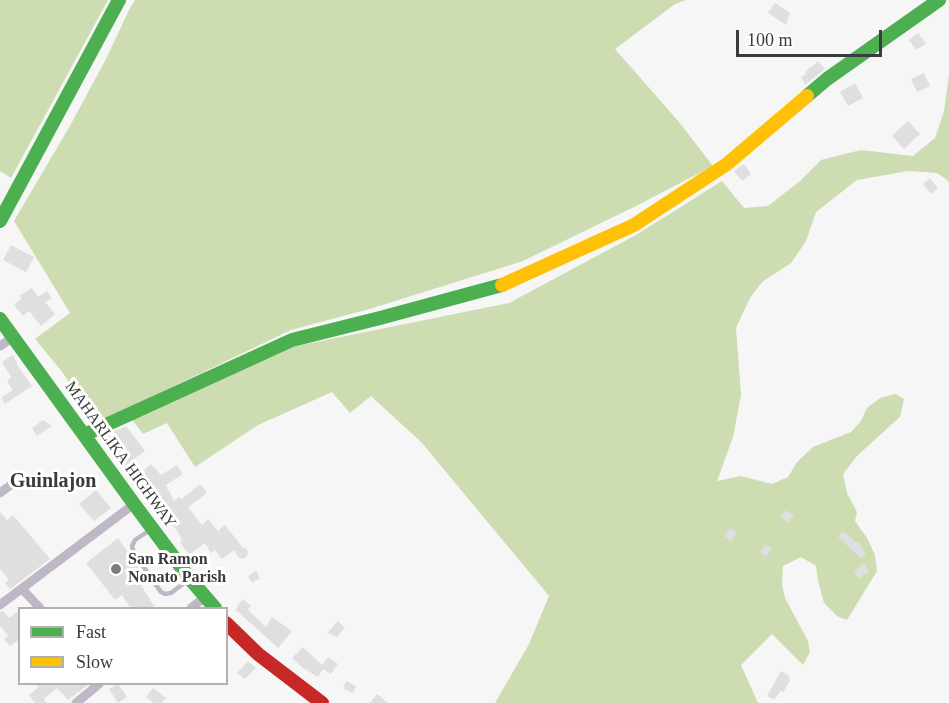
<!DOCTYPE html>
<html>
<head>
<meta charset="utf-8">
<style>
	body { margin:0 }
	#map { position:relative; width:949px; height:703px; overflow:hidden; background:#f6f6f7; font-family:Georgia,serif }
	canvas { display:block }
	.legend { position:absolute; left:18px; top:607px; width:210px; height:78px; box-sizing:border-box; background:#fff; border:2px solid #b0b1b1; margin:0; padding:8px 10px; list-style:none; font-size:18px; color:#3a3b3b }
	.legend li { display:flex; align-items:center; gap:12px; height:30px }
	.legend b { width:30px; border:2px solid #b0b1b1 }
	.scale { position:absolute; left:736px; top:30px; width:146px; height:27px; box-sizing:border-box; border:3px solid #3a3b3b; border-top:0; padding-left:8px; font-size:18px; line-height:21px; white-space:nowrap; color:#3a3b3b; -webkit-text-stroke:4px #fff; paint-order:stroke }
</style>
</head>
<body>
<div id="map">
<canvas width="949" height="703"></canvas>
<ul class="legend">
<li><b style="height:8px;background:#4caf50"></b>Fast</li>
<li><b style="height:8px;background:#ffc107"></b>Slow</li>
</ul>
<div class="scale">100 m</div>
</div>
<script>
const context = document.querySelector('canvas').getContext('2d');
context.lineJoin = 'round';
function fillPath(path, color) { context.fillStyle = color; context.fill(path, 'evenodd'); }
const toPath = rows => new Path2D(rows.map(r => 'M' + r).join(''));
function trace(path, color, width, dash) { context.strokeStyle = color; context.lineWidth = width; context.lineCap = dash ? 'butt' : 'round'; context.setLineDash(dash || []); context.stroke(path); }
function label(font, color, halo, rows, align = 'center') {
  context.font = font + ' Georgia,serif'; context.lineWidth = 6; context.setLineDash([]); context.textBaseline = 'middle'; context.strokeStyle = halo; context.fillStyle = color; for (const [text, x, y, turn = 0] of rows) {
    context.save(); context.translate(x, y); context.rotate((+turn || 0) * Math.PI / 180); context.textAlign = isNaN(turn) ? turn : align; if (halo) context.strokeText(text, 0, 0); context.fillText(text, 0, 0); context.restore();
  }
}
fillPath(toPath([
	[0,0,108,0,11,178,0,171],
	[135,0,686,0,675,4,615,49,679,122,713,166,634,207,523,261,373,308,291,330,95,424,63,373,35,339,70,313,14,221,71,124,107,57,129,10],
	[949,75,949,182,946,179,937,173,908,171,857,180,816,212,806,241,791,263,762,282,750,298,736,328,741,395,733,437,717,481,741,476,772,484,788,477,797,462,813,447,851,432,861,421,867,408,880,398,895,394,904,399,900,417,857,456,843,474,847,493,857,512,855,521,867,538,875,555,877,571,847,620,837,616,824,603,818,581,816,566,801,557,783,566,782,585,785,598,808,641,810,652,803,665,772,634,741,665,758,703,495,703,529,644,549,596,422,443,371,396,350,413,332,392,258,425,195,467,167,423,143,434,131,418,296,346,509,303,636,235,722,181,744,208,768,206,800,181,821,160,861,150,913,156,935,138,944,111]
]), '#cedcb2');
fillPath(toPath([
	[775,3,790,13,786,25,768,13],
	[918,33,926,44,916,50,909,40],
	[818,61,825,69,805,85,801,77,806,74,805,72],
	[924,73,930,86,917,92,911,79],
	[855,83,863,98,848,106,840,92],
	[908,121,920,134,904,149,892,136],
	[744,164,751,174,742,181,734,171],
	[930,178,938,188,931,194,923,184],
	[11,245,34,257,26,272,3,260],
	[32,288,38,297,47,291,52,298,45,302,55,314,41,326,29,311,23,316,14,305,22,298,19,296],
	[13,355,17,363,16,363,32,386,5,404,1,398,13,390,7,381,11,377,2,362],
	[43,420,52,426,37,436,32,428],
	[126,426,145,451,123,467,103,439,112,432],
	[151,464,161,475,177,465,183,474,166,485,174,501,179,497,182,499,200,484,207,493,188,507,202,525,208,519,218,531,225,525,243,548,246,548,248,552,247,556,243,559,238,557,234,550,222,559,215,550,211,553,205,543,189,555,180,542,182,540,176,529,152,503,162,497,148,483,140,490,135,480,145,472,144,470],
	[96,490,111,508,94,521,79,504],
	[786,510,794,516,788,523,780,517],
	[0,512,7,520,13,515,50,559,10,589,5,583,9,580,0,569],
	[730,528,737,532,731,541,724,536],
	[843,531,857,543,859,542,866,555,860,558,838,537],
	[118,538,145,577,139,582,156,609,131,609,122,595,115,600,86,563],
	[766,544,772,549,766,557,760,552],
	[864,563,869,571,859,579,854,572],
	[256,571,260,578,252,583,248,576],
	[243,599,251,606,248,609,249,611,266,627,272,617,292,631,278,648,236,610,238,607,237,606],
	[20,610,20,639,10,646,4,639,8,636,0,626,0,612,3,611,9,618],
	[338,621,345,628,337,637,327,633],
	[303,647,322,665,328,657,338,664,331,674,323,669,318,677,303,668,292,658],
	[248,661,256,668,245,679,237,673],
	[781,671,788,675,790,680,783,693,781,690,774,700,767,696],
	[346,681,356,686,353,693,343,688],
	[36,684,89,684,68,700,57,688,44,699,46,703,35,703,29,695,39,687],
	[118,684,127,697,118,703,109,689],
	[153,688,166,698,161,703,154,703,146,697],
	[377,694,388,703,370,703]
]), '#dfdfdf');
trace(toPath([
	[150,530,135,540,132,546,134,553,161,592,165,594,171,593,188,580]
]), '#bfb7c5', 4.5);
trace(toPath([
	[0,346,13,337],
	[0,493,12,484],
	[22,589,40,608],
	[0,605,134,504],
	[191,608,205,597],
	[76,703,99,684]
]), '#bfb7c5', 9);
trace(toPath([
	[807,96,827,79,939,0],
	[0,221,119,0],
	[0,319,134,504,190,579,215,608],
	[84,435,292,340,380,318,502,285]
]), '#4caf50', 14);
trace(toPath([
	[502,285,634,225,727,164,807,96]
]), '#ffc107', 14);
trace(toPath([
	[226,623,258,654,322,703]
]), '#c62828', 14);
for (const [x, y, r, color] of [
	[116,569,6,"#7c7c7d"]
]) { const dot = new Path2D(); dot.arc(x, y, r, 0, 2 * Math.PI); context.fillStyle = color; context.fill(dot); trace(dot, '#fff', 2); }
label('16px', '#3a3b3b', '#fff', [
	["MAHARLIKA HIGHWAY",120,455,54]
]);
label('bold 16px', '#3a3b3b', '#fff', [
	["San Ramon",128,560],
	["Nonato Parish",128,578]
], 'left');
label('bold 20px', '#3a3b3b', '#fff', [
	["Guinlajon",53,482]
]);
</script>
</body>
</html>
